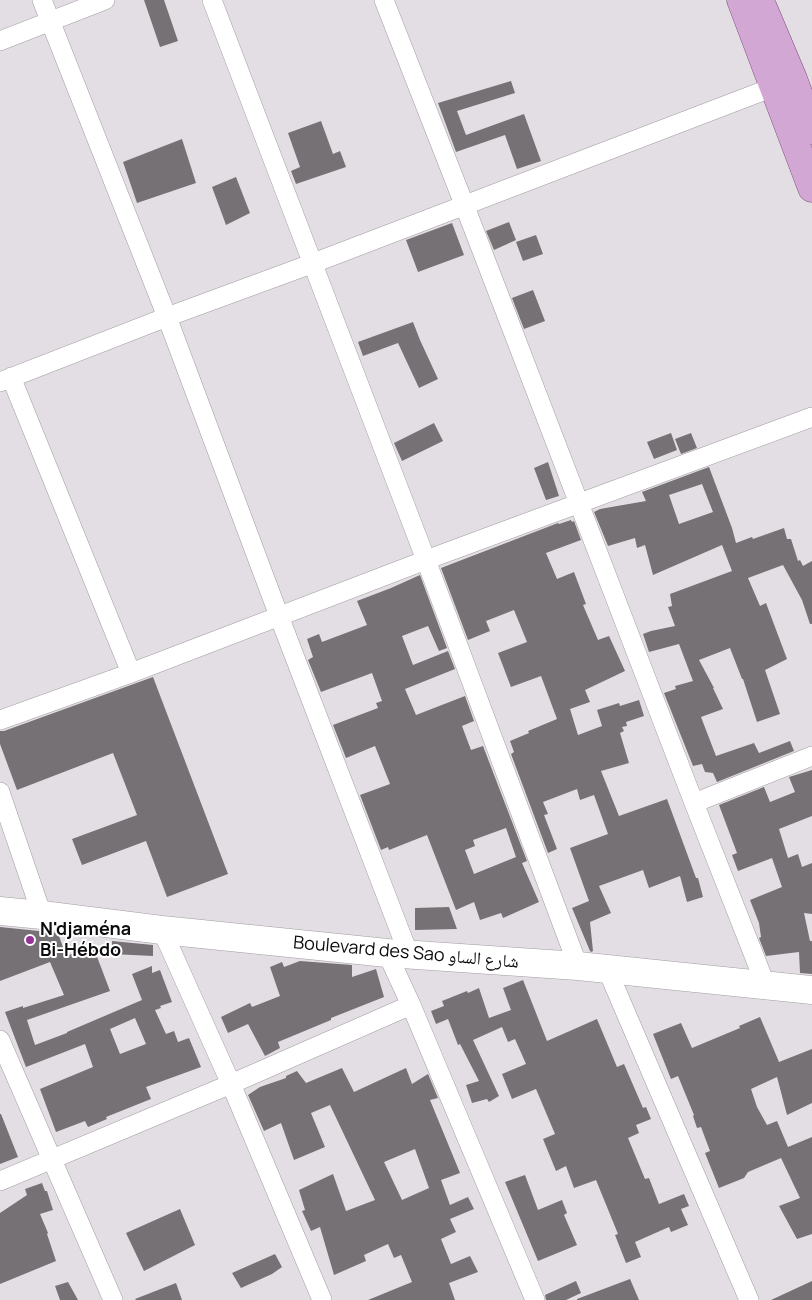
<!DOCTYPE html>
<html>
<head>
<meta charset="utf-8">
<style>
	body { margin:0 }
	canvas { display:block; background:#e3dee3 }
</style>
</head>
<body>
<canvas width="812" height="1300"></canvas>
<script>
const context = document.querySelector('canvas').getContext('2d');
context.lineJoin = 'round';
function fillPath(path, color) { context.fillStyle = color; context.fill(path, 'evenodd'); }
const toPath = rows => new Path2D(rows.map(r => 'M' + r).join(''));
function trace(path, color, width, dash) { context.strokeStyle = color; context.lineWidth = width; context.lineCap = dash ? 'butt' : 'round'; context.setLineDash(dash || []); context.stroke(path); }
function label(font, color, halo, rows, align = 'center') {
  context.font = font + ' Manrope,"Noto Naskh Arabic",sans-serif'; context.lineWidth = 4; context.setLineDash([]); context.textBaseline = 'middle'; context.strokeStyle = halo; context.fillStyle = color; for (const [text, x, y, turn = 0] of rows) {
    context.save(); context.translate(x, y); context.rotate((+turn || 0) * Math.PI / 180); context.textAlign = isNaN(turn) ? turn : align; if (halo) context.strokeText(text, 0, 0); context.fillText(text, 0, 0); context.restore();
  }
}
fillPath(toPath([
	[144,0,164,0,178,41,160,47],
	[511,81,515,93,457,111,466,135,524,114,541,161,517,169,505,135,456,152,438,103],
	[321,121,333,154,340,151,346,167,296,184,291,171,300,167,288,133],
	[182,139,196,183,137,203,123,162],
	[236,177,250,213,226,225,212,187],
	[509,222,516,240,494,250,486,231],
	[452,223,464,255,418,272,406,240],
	[536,235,543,254,523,261,516,242],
	[533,290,545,321,524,329,512,298],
	[413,322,420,340,438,379,419,388,398,343,363,356,358,342],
	[434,423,443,441,402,461,394,443],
	[671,433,677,450,654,459,647,442],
	[691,433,697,448,681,454,675,439],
	[548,462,559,496,546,500,534,468],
	[709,467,732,528,736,543,752,537,753,539,784,528,787,539,791,539,798,561,800,560,803,566,812,561,812,624,810,624,802,600,783,565,748,578,760,606,766,603,787,659,765,670,780,714,757,722,743,679,742,679,730,648,699,660,714,688,713,688,723,709,701,717,716,756,754,743,759,753,790,741,794,751,717,782,713,773,705,772,702,764,693,766,664,693,676,689,675,686,693,681,679,644,649,652,643,634,651,631,675,626,668,607,672,606,670,594,732,571,722,545,653,575,645,545,637,548,635,538,608,546,594,512,600,509,646,501,642,492],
	[702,484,713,512,679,524,669,495],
	[571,520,572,522,574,521,581,540,546,553,557,579,574,572,586,604,583,605,598,640,609,636,625,671,585,690,590,702,570,709,578,735,602,726,597,710,619,703,620,706,639,700,644,716,626,722,627,726,622,727,624,731,620,733,629,763,601,771,619,816,667,799,696,878,698,878,703,897,687,902,680,876,649,888,643,870,599,886,611,913,590,922,593,951,591,952,590,951,572,908,589,901,570,848,608,834,594,795,580,800,577,789,543,802,548,814,544,815,557,849,548,853,511,754,514,752,510,741,529,733,528,731,557,719,541,676,511,687,498,653,527,642,514,610,486,621,490,631,468,640,441,568,558,523,559,524],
	[420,575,447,648,439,651,428,626,402,636,413,665,448,651,455,669,405,689,416,715,465,696,474,721,462,726,471,750,483,746,527,861,522,863,539,902,503,918,501,913,480,920,474,902,456,910,427,835,389,850,388,847,381,850,360,795,390,784,375,746,346,758,333,725,378,708,376,703,382,701,372,673,321,692,308,660,313,657,307,639,319,634,322,642,367,625,357,601,391,588],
	[506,828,516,857,474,874,465,850,475,846,473,840],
	[153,677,228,874,167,897,146,841,82,865,72,839,137,815,113,753,17,790,0,744,0,731,4,731],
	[812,770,812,816,779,829,788,858,798,854,802,867,812,863,812,914,804,913,810,941,812,941,812,974,800,973,799,952,766,956,759,938,761,937,759,923,750,900,782,887,772,858,738,871,732,855,737,853,719,805,764,787,770,802,795,792,789,777],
	[449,907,457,929,415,930,415,908],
	[0,927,58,933,66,956,93,946,110,991,27,1020,35,1045,67,1033,67,1032,142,1000,132,974,152,966,152,973,160,970,172,1002,160,1006,161,1008,155,1010,166,1034,174,1031,178,1042,189,1038,201,1067,146,1087,151,1099,106,1117,107,1119,88,1127,85,1121,56,1132,40,1089,93,1067,85,1044,26,1067,5,1012,23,1006,23,1008,64,995,50,962,0,981],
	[135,1018,146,1044,120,1054,110,1029],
	[112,941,153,945,153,956,112,954],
	[300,961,352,965,352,977,376,969,384,997,331,1018,331,1020,278,1042,280,1048,265,1056,248,1024,228,1033,221,1017,250,1003,252,1007,280,996,270,967,282,962,284,967],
	[523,980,547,1041,597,1019,617,1067,624,1064,643,1108,646,1107,651,1119,636,1125,639,1133,628,1138,645,1179,649,1178,659,1204,684,1194,689,1206,681,1209,688,1225,671,1232,669,1227,635,1242,641,1257,626,1263,615,1235,618,1234,596,1180,574,1188,566,1166,556,1171,543,1139,555,1134,536,1089,512,1099,502,1074,526,1064,515,1039,508,1042,502,1027,473,1040,499,1096,489,1102,487,1099,472,1103,466,1085,479,1081,460,1044,458,1045,448,1019,436,1024,431,1011,444,1006,442,1001,467,991,468,993,479,988,489,1018,511,1010,503,988],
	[760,1017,779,1062,812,1049,812,1103,787,1115,777,1077,751,1089,757,1107,767,1125,777,1121,788,1147,812,1137,812,1234,797,1239,779,1206,800,1198,781,1158,748,1172,744,1178,719,1188,705,1153,710,1151,701,1127,697,1128,693,1116,694,1115,678,1076,671,1079,653,1034,681,1023,692,1048,740,1028,739,1026],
	[342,1068,354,1092,406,1068,412,1084,428,1074,438,1098,430,1100,460,1173,441,1180,450,1205,468,1197,474,1209,450,1219,456,1232,441,1239,451,1264,470,1256,478,1272,449,1283,455,1300,368,1300,412,1282,401,1255,394,1258,388,1244,364,1255,366,1261,334,1275,320,1227,311,1231,302,1211,305,1210,299,1190,333,1174,346,1211,375,1200,330,1105,311,1113,325,1147,294,1160,281,1123,264,1131,248,1095,260,1087,286,1078,286,1076,297,1071,306,1083],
	[415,1149,429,1188,402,1200,384,1162],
	[0,1114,1,1114,18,1157,0,1164],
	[525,1175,538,1210,562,1200,567,1213,564,1215,577,1245,538,1261,505,1182],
	[42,1183,45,1191,47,1191,53,1210,40,1214,48,1233,47,1234,56,1261,0,1284,0,1213,27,1195,25,1189],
	[180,1209,195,1245,144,1271,126,1233],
	[275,1254,282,1267,272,1274,241,1288,232,1273],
	[630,1279,639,1300,577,1300,577,1299],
	[576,1281,581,1293,566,1300,546,1300,545,1295],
	[812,1281,812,1300,771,1300],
	[68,1282,78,1300,60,1300,55,1286],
	[176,1283,182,1300,136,1300,135,1299]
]), '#757175');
const street = toPath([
	[42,0,167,317,279,616,409,955],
	[212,0,426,560,578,966],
	[384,0,464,204,694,803,766,986],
	[0,41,105,0],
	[11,377,131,673],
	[0,382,167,317,311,264,784,83],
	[0,720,131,673,426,560,812,417],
	[0,792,42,915],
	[694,803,812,756],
	[162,930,231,1084,322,1300],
	[387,953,411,1005,535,1300],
	[607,969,749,1300],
	[0,1040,113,1300],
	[0,1181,231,1084,411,1005]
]);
const secondary = toPath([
	[0,911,42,915,162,930,387,953,578,966,812,990]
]);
const primary = toPath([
	[741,0,812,188],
	[763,8,793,79,812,130]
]);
trace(street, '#a19ca1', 20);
trace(secondary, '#a19ca1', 29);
trace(primary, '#7b4b7c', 29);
trace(street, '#fff', 19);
trace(secondary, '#fff', 28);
trace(primary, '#d3a7d4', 28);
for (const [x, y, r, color] of [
	[30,940,5,"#963399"]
]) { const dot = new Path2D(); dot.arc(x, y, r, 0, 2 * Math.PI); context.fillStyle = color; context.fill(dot); trace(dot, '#fff', 2); }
label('bold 18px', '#0d0b0d', '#fff', [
	["N'djaména",40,930],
	["Bi-Hébdo",40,951]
], 'left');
label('18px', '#0d0b0d', '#fff', [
	["Boulevard des Sao شارع الساو",406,953,5]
]);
</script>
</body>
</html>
